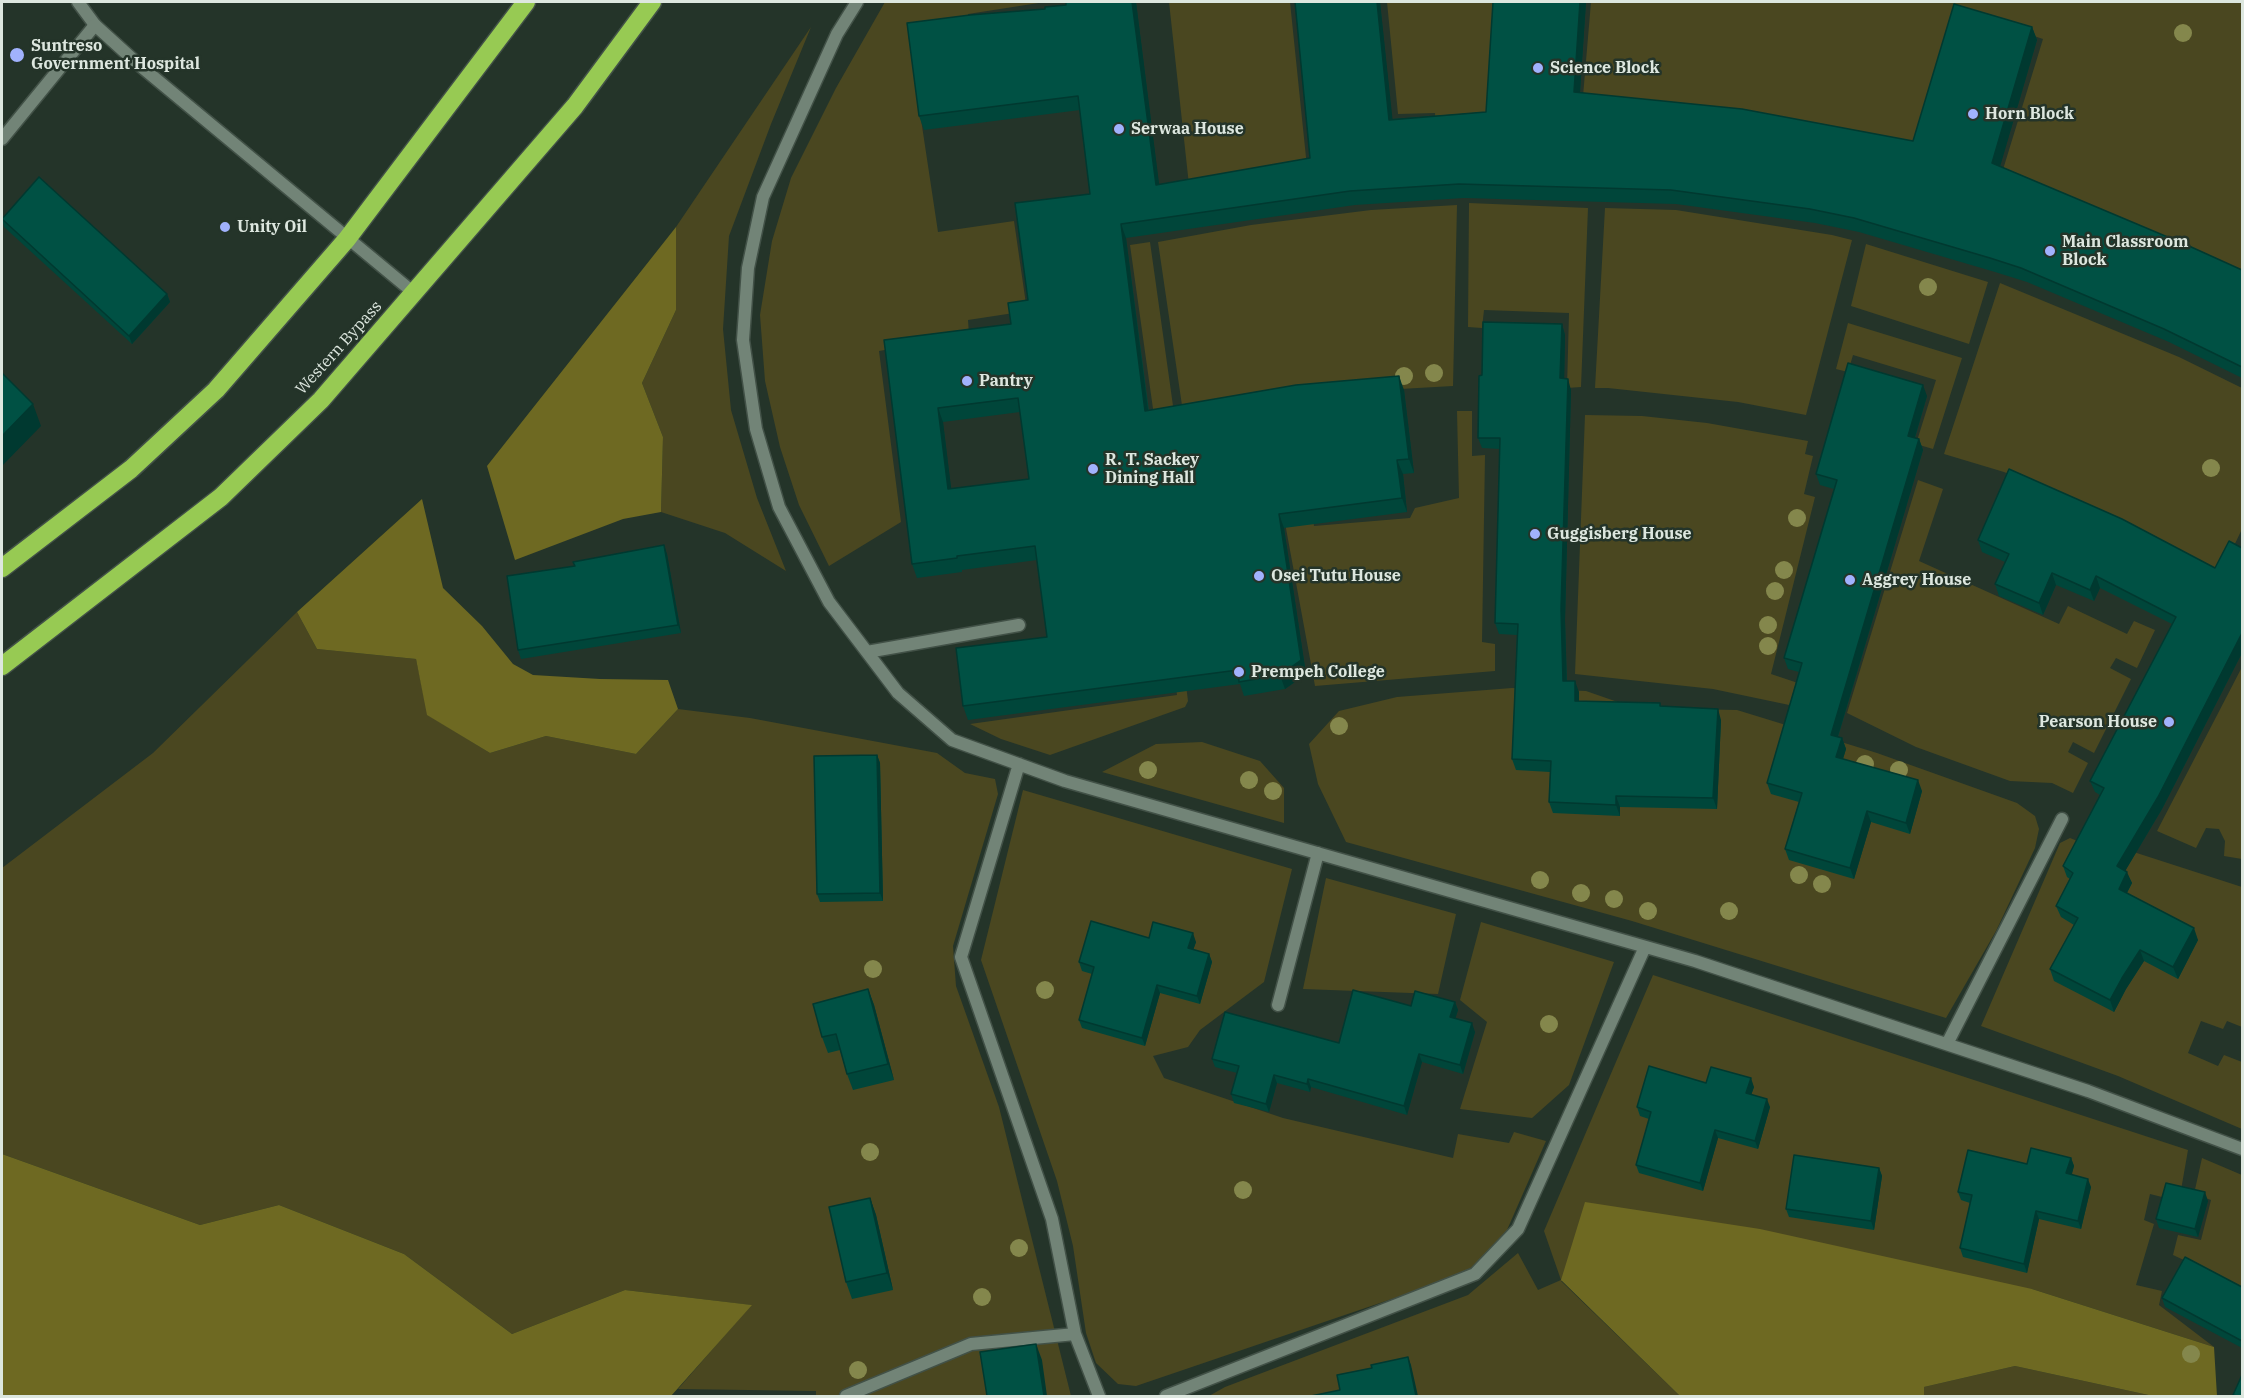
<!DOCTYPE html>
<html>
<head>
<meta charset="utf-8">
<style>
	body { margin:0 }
	#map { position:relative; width:2244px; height:1398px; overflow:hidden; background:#243429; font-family:"IBM Plex Serif",serif }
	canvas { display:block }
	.frame { position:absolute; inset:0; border:3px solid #dde7df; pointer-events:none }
</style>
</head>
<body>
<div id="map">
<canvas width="2244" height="1398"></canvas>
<div class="frame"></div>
</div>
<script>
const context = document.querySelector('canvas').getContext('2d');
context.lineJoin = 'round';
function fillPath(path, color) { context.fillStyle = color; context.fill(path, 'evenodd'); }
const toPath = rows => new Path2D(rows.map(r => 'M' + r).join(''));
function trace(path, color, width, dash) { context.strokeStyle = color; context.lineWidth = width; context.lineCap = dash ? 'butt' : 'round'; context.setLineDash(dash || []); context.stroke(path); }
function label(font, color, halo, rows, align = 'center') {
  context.font = font + ' "IBM Plex Serif",serif'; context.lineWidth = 5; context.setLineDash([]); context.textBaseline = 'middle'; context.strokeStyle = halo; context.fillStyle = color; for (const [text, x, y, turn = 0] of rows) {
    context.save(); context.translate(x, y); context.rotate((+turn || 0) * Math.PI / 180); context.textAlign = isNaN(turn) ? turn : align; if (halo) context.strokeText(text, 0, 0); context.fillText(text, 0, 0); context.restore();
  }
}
fillPath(toPath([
	[885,2,1045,2,968,14,968,21,908,33,938,232,1014,221,1027,311,968,320,969,335,879,351,901,522,829,566,799,505,780,447,765,381,760,315,772,241,791,178,836,88],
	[1169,2,1290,2,1307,167,1189,185],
	[1387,2,1495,2,1485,155,1437,156,1435,113,1398,114],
	[1591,2,2242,2,2242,279,1986,225,2043,39,1956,10,1903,201,1578,155],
	[811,27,771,124,729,236,723,329,731,410,757,498,786,571,725,533,661,512,663,437,642,383,676,310,676,227],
	[1469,203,1588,208,1581,387,1567,388,1569,313,1484,310,1482,328,1468,327],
	[1457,205,1453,386,1400,389,1184,419,1158,242,1251,225,1371,210],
	[1605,208,1676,210,1832,235,1852,240,1806,415,1738,402,1608,388,1595,388],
	[1150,242,1175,420,1155,423,1130,245],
	[1866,244,1988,282,1969,344,1851,306],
	[2000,283,2179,357,2242,388,2242,529,2220,575,2077,504,2004,472,1944,454],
	[1848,323,1962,358,1933,449,1916,444,1936,380,1853,355,1848,372,1836,369],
	[1457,411,1472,411,1472,456,1485,455,1482,642,1495,644,1495,671,1315,686,1278,485,1308,481,1314,526,1410,518,1415,508,1459,498],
	[1585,415,1642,416,1707,423,1808,441,1805,454,1813,456,1804,494,1815,497,1771,674,1801,684,1794,706,1713,689,1575,674],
	[1918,480,1943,489,1919,561,2059,624,2068,606,2127,634,2134,621,2155,630,2137,668,2116,658,2110,668,2131,679,2094,753,2073,742,2068,752,2088,763,2073,793,2052,783,2010,781,1916,747,1847,713],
	[297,612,317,649,416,659,428,715,490,753,546,736,636,754,678,709,750,718,937,753,965,773,995,779,998,794,953,946,956,986,999,1107,1071,1396,816,1396,816,1391,678,1389,751,1305,625,1290,512,1334,404,1254,279,1205,200,1225,2,1154,2,868,153,753],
	[1178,621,1188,701,1185,707,1050,755,1001,739,970,724,1177,695,1167,622],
	[2242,667,2242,859,2224,856,2225,841,2219,829,2206,828,2196,848,2157,831],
	[1512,688,1586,691,1635,708,1737,710,1877,753,2017,803,2035,816,2039,829,2035,848,1996,931,1946,1018,1632,921,1346,842,1318,784,1309,744,1339,711,1397,697],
	[1202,742,1260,761,1284,788,1284,823,1102,772,1156,744],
	[1023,790,1292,869,1264,982,1200,1030,1188,1047,1153,1056,1164,1078,1283,1118,1453,1158,1458,1134,1509,1143,1514,1132,1546,1141,1507,1230,1473,1267,1433,1285,1136,1386,1118,1384,1096,1363,1086,1333,1073,1246,1057,1181,981,960],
	[2070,838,2107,853,2112,845,2242,887,2242,1027,2227,1021,2223,1029,2201,1021,2188,1053,2218,1066,2224,1055,2242,1062,2242,1129,2118,1076,1981,1026,2060,843],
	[1326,878,1456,914,1438,994,1303,989],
	[1481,922,1614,962,1569,1085,1532,1118,1460,1109,1487,1022,1460,1000],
	[1653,975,2188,1150,2181,1190,2162,1197,2150,1194,2144,1220,2154,1224,2136,1285,2162,1291,2159,1305,2214,1347,2032,1289,1561,1281,1680,1396,1209,1396,1225,1387,1468,1295,1518,1253,1538,1290,1561,1280,1544,1231],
	[2202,1158,2242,1175,2242,1287,2173,1255,2178,1235,2201,1240,2211,1200,2194,1194],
	[2015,1366,2153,1396,1924,1396,1924,1387]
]), '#4a4720');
fillPath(toPath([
	[676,227,676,310,642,383,663,437,661,512,623,519,515,560,487,466],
	[422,499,443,588,482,626,513,664,533,675,600,679,668,680,678,709,636,754,546,736,490,753,427,715,416,659,317,649,297,612],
	[2,1154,200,1225,279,1205,404,1254,512,1334,625,1290,752,1305,671,1396,2,1396],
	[1585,1202,1760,1229,2032,1289,2214,1347,2217,1396,2153,1396,2015,1366,1924,1387,1924,1396,1680,1396,1561,1280]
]), '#6e6922');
const lane = toPath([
	[78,2,95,25],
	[857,2,837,34,763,197,748,268,743,340,756,429,779,507,829,602,898,693,952,740,1065,781,1695,961,2088,1091,2242,1149],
	[867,652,1019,625],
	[1019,764,961,957,1052,1219,1075,1334,1099,1396],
	[1278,1005,1318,853],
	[1947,1044,2062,819],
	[846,1396,971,1344,1075,1334],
	[1166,1396,1475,1274,1518,1229,1645,947]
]);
const street = toPath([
	[2,139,95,25,138,64,414,293]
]);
const highway = toPath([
	[2,568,131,469,216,390,347,239,526,2],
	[2,666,221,497,321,400,575,106,652,2]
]);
trace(lane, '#425147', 15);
trace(street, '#425147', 15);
trace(highway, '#425147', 21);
trace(lane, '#728477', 12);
trace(street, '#728477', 12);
trace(highway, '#97ca53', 18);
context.fillStyle = '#84874c';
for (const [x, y] of [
	[2183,33],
	[1928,287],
	[1434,373],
	[1404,376],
	[2211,468],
	[1797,518],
	[1784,570],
	[1775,591],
	[1768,625],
	[1768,646],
	[1339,726],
	[1865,764],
	[1148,770],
	[1899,770],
	[1249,780],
	[1273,791],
	[1799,875],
	[1540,880],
	[1822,884],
	[1581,893],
	[1614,899],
	[1648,911],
	[1729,911],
	[873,969],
	[1045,990],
	[1549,1024],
	[870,1152],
	[1243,1190],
	[1019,1248],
	[982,1297],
	[2191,1354],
	[858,1370]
]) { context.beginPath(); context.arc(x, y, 9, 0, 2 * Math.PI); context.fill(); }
fillPath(toPath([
	[1066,2,1136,2,1159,185,1310,158,1380,2,1392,119,1486,112,1586,2,1580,93,1913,141,2032,27,2037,40,2000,166,2242,270,2242,378,2169,342,2027,282,1995,272,1859,232,1815,223,1676,204,1464,198,1355,205,1126,238,1149,411,1404,390,1414,473,1403,474,1407,512,1284,528,1306,674,1285,689,1244,696,1240,684,968,720,963,706,1047,637,1037,560,962,570,962,572,917,578,912,564,884,340,1011,324,1028,300,1090,194,1080,110,924,130,919,116,1045,9,1066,5],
	[1020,412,1029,479,951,489,943,422],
	[2,218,167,294,170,302,132,344,4,227],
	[1562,324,1565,335,1564,379,1571,390,1565,620,1567,681,1579,692,1579,701,1660,703,1661,706,1721,720,1717,809,1620,807,1620,816,1553,813,1549,802,1550,772,1516,770,1512,759,1517,635,1499,634,1495,623,1500,449,1482,448,1478,438,1482,375],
	[1927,396,1915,438,1919,439,1923,450,1838,737,1842,738,1846,749,1843,759,1922,791,1910,834,1871,822,1854,879,1789,860,1785,849,1799,802,1771,794,1767,783,1799,672,1788,669,1784,658,1834,489,1820,485,1816,474],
	[1978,540,2215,568,2242,548,2242,653,2162,809,2125,871,2132,883,2127,893,2198,940,2178,979,2144,961,2126,989,2114,1012,2054,981,2050,969,2074,925,2061,917,2056,906,2070,879,2067,877,2063,866,2100,795,2095,792,2090,781,2172,624,2100,588,2094,601,2056,585,2043,615,1999,596,1995,584,2005,562,1982,552],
	[667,554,681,633,521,659,518,650],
	[877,755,880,763,883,901,820,902,817,894],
	[1149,938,1196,942,1193,950,1209,954,1212,962,1200,1004,1160,993,1145,1046,1082,1028,1079,1020,1092,974,1082,971,1079,962],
	[868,989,874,1005,894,1080,853,1090,847,1074,840,1050,828,1053,822,1037],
	[1455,1002,1458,1010,1455,1019,1475,1032,1463,1074,1422,1062,1407,1115,1311,1087,1310,1092,1277,1083,1269,1112,1234,1103,1231,1094,1237,1073,1215,1067,1212,1059,1339,1043,1411,1006],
	[1706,1083,1754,1087,1751,1095,1770,1107,1758,1149,1718,1138,1703,1191,1639,1173,1636,1165,1649,1119,1640,1116,1637,1107],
	[2071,1158,2074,1166,2071,1175,2091,1187,2081,1229,2039,1219,2027,1273,1963,1257,1960,1248,1970,1203,1961,1200,1958,1192,2027,1164],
	[1879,1168,1882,1176,1874,1230,1789,1217,1786,1209],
	[870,1198,876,1215,893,1290,852,1299,846,1282],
	[2208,1201,2198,1237,2159,1228,2156,1219],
	[2242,1287,2242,1348,2165,1307,2162,1298]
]), '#00463a');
fillPath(toPath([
	[1132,2,1136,2,1161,199,1156,185],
	[1377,2,1380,2,1394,133,1389,120],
	[1580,2,1586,2,1579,106,1574,92],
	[2032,27,2037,40,1997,177,1992,163],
	[1121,224,1126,238,1150,425,1145,411],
	[167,294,170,302,132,344,129,336],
	[1562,324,1565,335,1564,389,1560,378],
	[1399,376,1404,390,1414,473,1409,459],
	[1568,379,1571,390,1565,620,1567,692,1563,681,1561,609],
	[1923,385,1927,396,1912,447,1908,436],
	[33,404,41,426,2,466,2,436],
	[938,408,943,422,953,503,948,489],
	[1919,439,1923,450,1835,746,1831,735],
	[1397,460,1403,474,1407,512,1402,498],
	[1279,514,1284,528,1306,674,1285,689,1280,675],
	[664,545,667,554,681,633,678,625],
	[2052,573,2056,585,2043,615,2039,603],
	[2096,576,2100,588,2094,601,2090,590],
	[2242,633,2242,653,2162,809,2121,878,2117,866],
	[1575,681,1579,692,1579,711,1575,701],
	[1718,709,1721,720,1717,809,1713,798],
	[1842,738,1846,749,1840,768,1836,757],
	[877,755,880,763,883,901,880,893],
	[1918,780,1922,791,1910,834,1906,823],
	[1616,796,1620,807,1620,816,1616,805],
	[1867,811,1871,822,1854,879,1850,868],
	[2127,872,2132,883,2123,900,2119,889],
	[2194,928,2198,940,2178,979,2173,967],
	[1193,933,1196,942,1191,956,1188,948],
	[2140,950,2144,961,2126,989,2114,1012,2110,1000,2122,978],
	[1209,954,1212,962,1200,1004,1197,996],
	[1157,985,1160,993,1145,1046,1142,1038],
	[868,989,874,1005,894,1080,888,1064],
	[1455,1002,1458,1010,1453,1026,1450,1017],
	[1472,1023,1475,1032,1463,1074,1460,1065],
	[1419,1054,1422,1062,1407,1115,1404,1106],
	[1274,1075,1277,1083,1269,1112,1266,1104],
	[1751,1078,1754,1087,1749,1101,1746,1093],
	[1308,1079,1311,1087,1310,1092,1307,1084],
	[1767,1099,1770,1107,1758,1149,1755,1141],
	[1715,1130,1718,1138,1703,1191,1700,1183],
	[2071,1158,2074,1166,2070,1182,2066,1173],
	[1879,1168,1882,1176,1874,1230,1871,1221],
	[2088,1179,2091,1187,2081,1229,2078,1221],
	[2205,1192,2208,1201,2198,1237,2195,1229],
	[870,1198,876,1215,893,1290,887,1273],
	[2036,1211,2039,1219,2027,1273,2024,1264],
	[1036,1344,1042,1360,1047,1396,1044,1396],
	[1408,1357,1411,1365,1418,1396,1416,1396]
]), '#003930');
const building = toPath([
	[1066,2,1132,2,1156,185,1310,158,1295,2,1377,2,1389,120,1486,112,1493,2,1580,2,1574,92,1742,109,1913,141,1954,4,2032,27,1992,163,2189,246,2242,270,2242,367,2164,329,2021,268,1990,258,1854,218,1810,209,1671,190,1459,184,1350,191,1121,224,1145,411,1296,385,1399,376,1409,459,1397,460,1402,498,1279,514,1301,660,1280,675,1239,682,1238,670,963,706,956,648,1047,637,1035,546,957,556,957,558,912,564,884,340,1011,324,1008,303,1028,300,1015,203,1090,194,1078,96,919,116,907,23,970,15,1045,9,1045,7,1066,5,1066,2],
	[1018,398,1029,479,948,489,938,408,1018,398],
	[39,177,167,294,129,336,2,219,39,177],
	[1483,322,1562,324,1560,378,1568,379,1561,609,1563,681,1575,681,1575,701,1660,703,1660,706,1718,709,1713,798,1616,796,1616,805,1549,802,1551,761,1512,759,1518,624,1495,623,1500,438,1478,438,1479,376,1482,375,1483,322],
	[1848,363,1923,385,1908,436,1919,439,1831,735,1842,738,1836,757,1918,780,1906,823,1867,811,1850,868,1785,849,1802,793,1767,783,1802,663,1784,658,1837,480,1816,474,1848,363],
	[2,373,33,404,2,436,2,373],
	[2009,469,2122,519,2215,568,2229,541,2242,548,2242,633,2158,797,2117,866,2127,872,2119,889,2194,928,2173,967,2140,950,2122,978,2110,1000,2050,969,2078,918,2056,906,2073,873,2063,866,2104,788,2090,781,2176,617,2096,576,2090,590,2052,573,2039,603,1995,584,2009,554,1978,540,2009,469],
	[664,545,678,625,518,650,507,576,575,566,573,562,664,545],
	[877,755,880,893,817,894,814,756,877,755],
	[1091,921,1149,938,1153,922,1193,933,1188,948,1209,954,1197,996,1157,985,1142,1038,1079,1020,1094,967,1079,962,1091,921],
	[868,989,888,1064,847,1074,836,1034,822,1037,813,1004,868,989],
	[1353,990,1411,1006,1415,991,1455,1002,1450,1017,1472,1023,1460,1065,1419,1054,1404,1106,1308,1079,1307,1084,1274,1075,1266,1104,1231,1094,1239,1066,1212,1059,1225,1012,1339,1043,1353,990],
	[1649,1066,1706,1083,1711,1067,1751,1078,1746,1093,1767,1099,1755,1141,1715,1130,1700,1183,1636,1165,1651,1112,1637,1107,1649,1066],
	[2031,1148,2071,1158,2066,1173,2088,1179,2078,1221,2036,1211,2024,1264,1960,1248,1972,1195,1958,1192,1968,1150,2027,1164,2031,1148],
	[1794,1155,1879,1168,1871,1221,1786,1209,1794,1155],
	[2166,1183,2205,1192,2195,1229,2156,1219,2166,1183],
	[870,1198,887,1273,846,1282,829,1207,870,1198],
	[2185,1257,2242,1287,2242,1341,2162,1298,2185,1257],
	[1036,1344,1044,1396,987,1396,980,1352,1036,1344],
	[1408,1357,1416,1396,1311,1396,1340,1390,1337,1375,1372,1368,1371,1365,1408,1357],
	[2242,1375,2242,1396,2237,1396,2233,1395,2242,1375]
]);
fillPath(building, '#005144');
trace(building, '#003930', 1.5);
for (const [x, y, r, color] of [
	[17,55,8,"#a1b2fd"],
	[1538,68,6,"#a1b2fd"],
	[1973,114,6,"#a1b2fd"],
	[1119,129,6,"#a1b2fd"],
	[225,227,6,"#a1b2fd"],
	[2050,251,6,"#a1b2fd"],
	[967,381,6,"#a1b2fd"],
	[1093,469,6,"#a1b2fd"],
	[1535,534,6,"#a1b2fd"],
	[1259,576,6,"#a1b2fd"],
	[1850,580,6,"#a1b2fd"],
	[1239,672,6,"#a1b2fd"],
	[2169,722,6,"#a1b2fd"]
]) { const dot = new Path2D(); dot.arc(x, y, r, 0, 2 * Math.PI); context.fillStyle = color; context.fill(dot); trace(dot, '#243429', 2); }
label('bold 16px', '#dde7df', '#243429', [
	["Suntreso",31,46],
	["Government Hospital",31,64],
	["Science Block",1550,68],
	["Horn Block",1985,114],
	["Serwaa House",1131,129],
	["Unity Oil",237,227],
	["Main Classroom",2062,242],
	["Block",2062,260],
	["Pantry",979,381],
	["R. T. Sackey",1105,460],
	["Dining Hall",1105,478],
	["Guggisberg House",1547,534],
	["Osei Tutu House",1271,576],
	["Aggrey House",1862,580],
	["Prempeh College",1251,672],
	["Pearson House",2157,722,"right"]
], 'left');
label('16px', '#dde7df', '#243429', [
	["Western Bypass",339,348,-48]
]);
</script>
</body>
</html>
